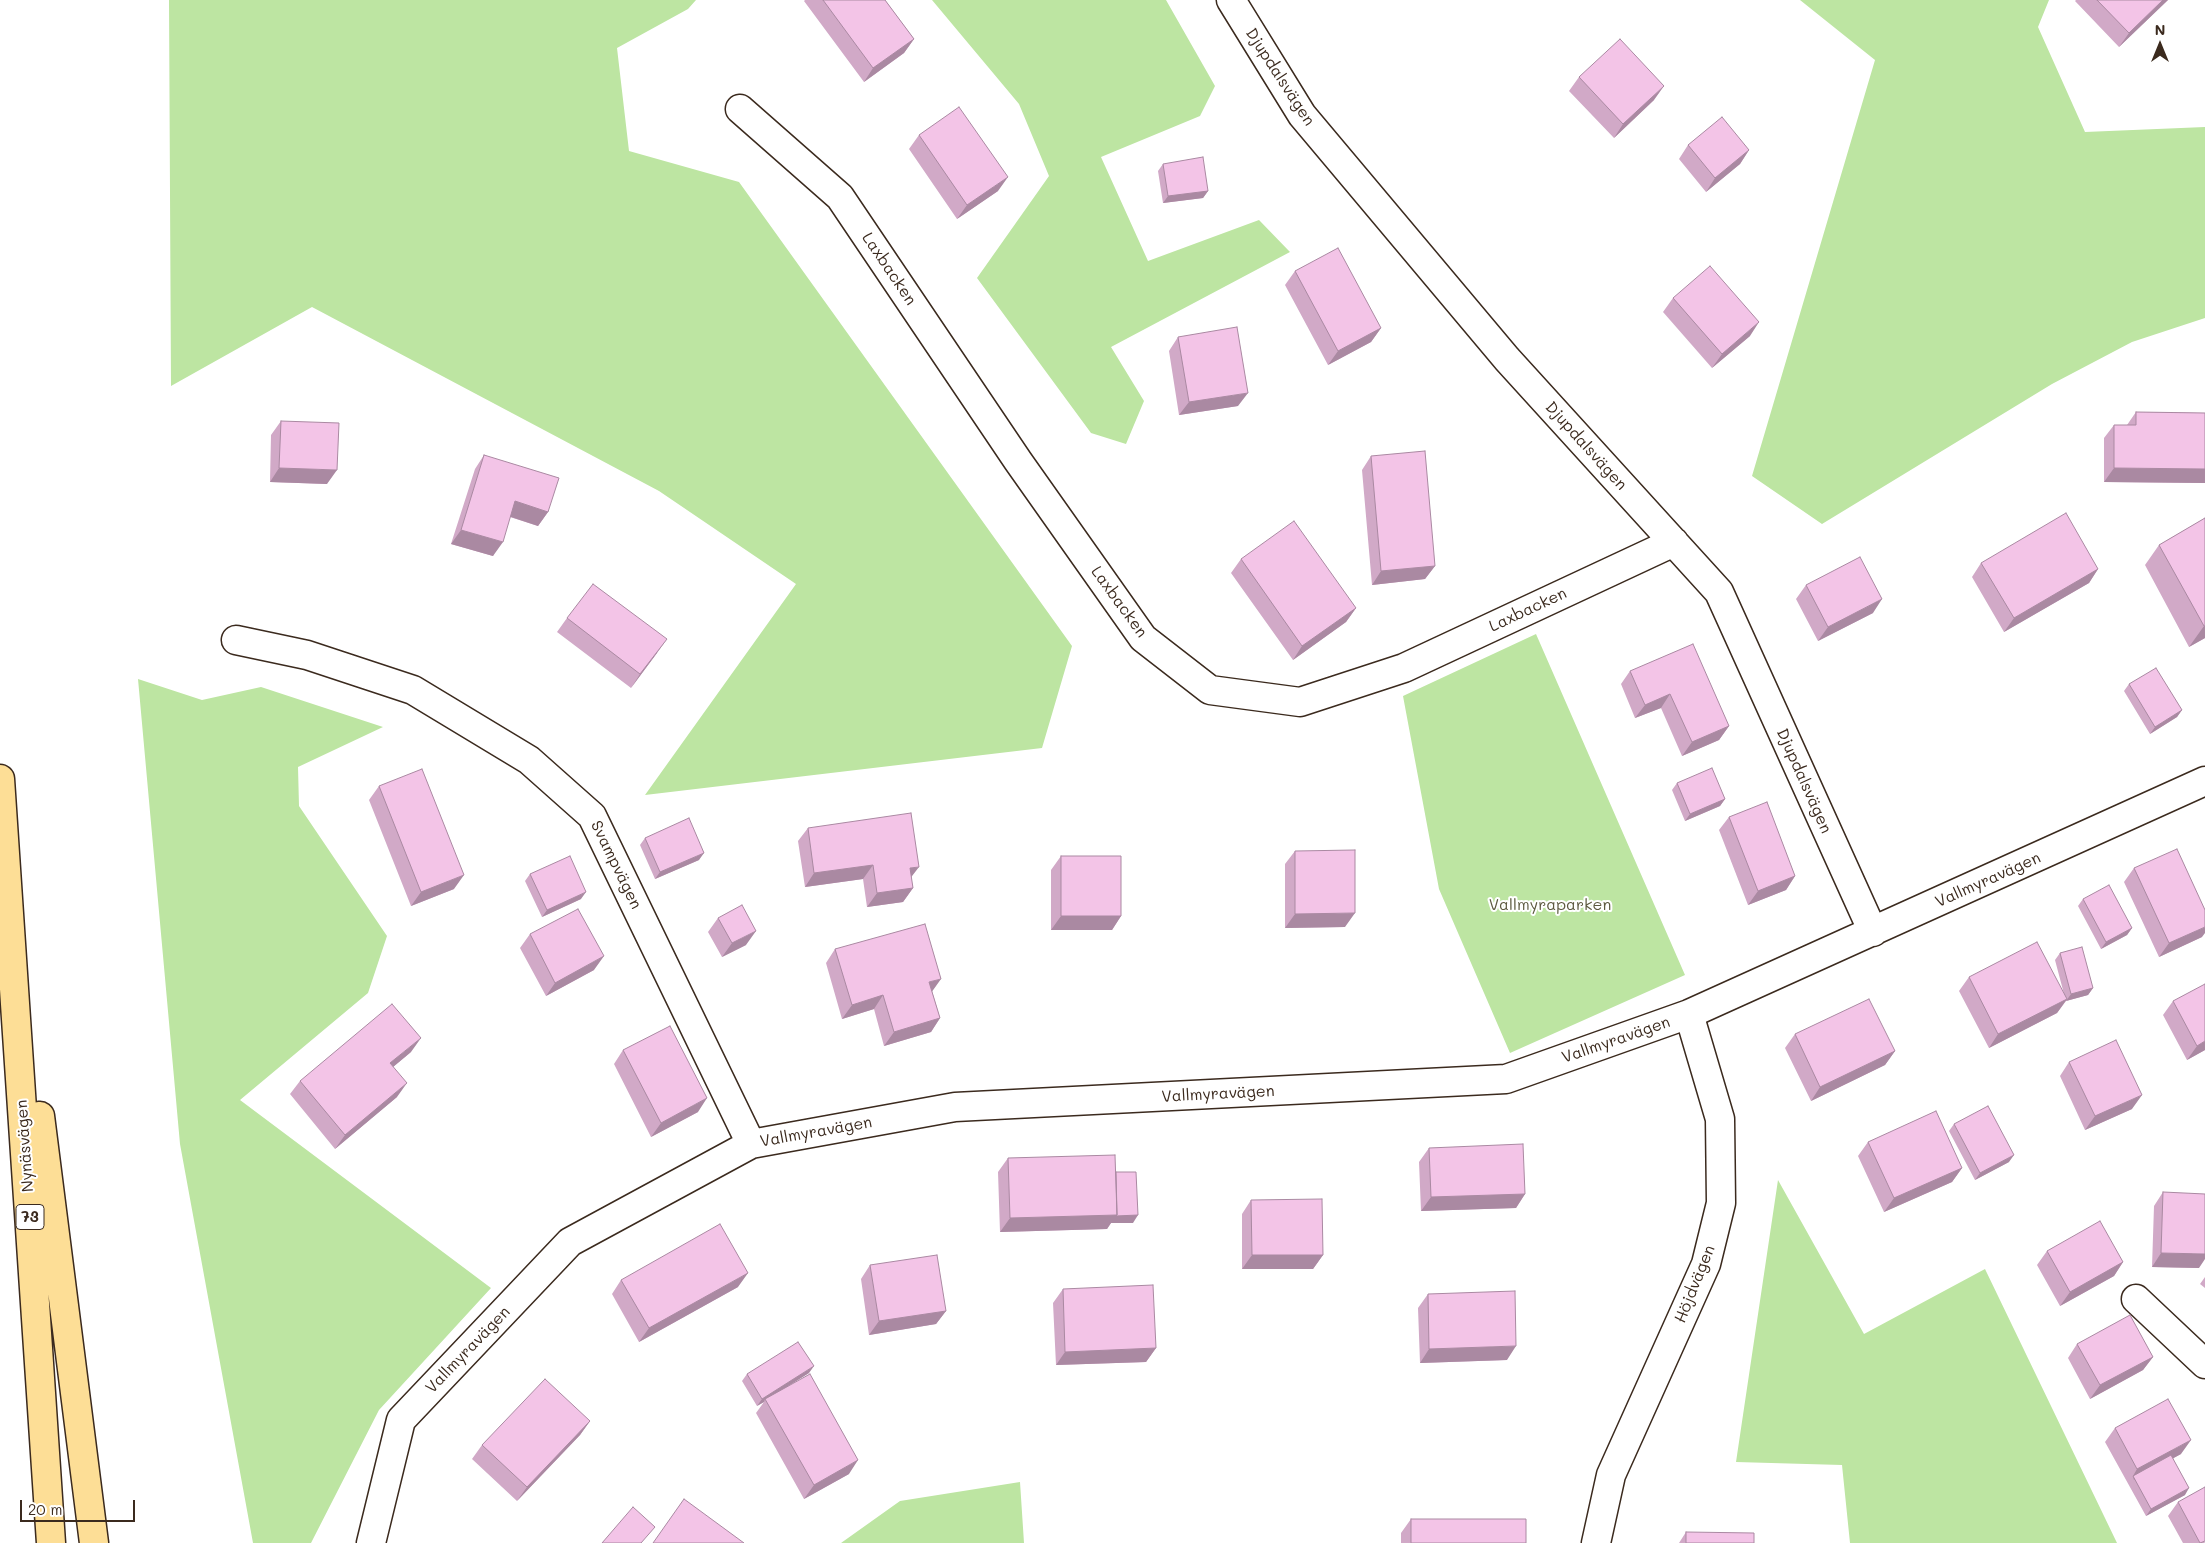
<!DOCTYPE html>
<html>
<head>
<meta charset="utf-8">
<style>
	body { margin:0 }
	#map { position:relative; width:2205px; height:1543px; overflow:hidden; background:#fff; font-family:Mali,sans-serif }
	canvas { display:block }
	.north { position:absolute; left:2135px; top:20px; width:50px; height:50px; -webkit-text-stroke:4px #fff; paint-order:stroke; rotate:0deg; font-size:14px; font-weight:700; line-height:20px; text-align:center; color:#3b2a1e }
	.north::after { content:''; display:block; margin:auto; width:18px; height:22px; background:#3b2a1e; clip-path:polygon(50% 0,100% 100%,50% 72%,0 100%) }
	.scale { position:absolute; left:20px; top:1500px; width:115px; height:22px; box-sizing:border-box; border:2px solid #3b2a1e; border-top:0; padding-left:6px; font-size:15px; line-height:18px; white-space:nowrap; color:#3b2a1e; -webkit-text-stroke:4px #fff; paint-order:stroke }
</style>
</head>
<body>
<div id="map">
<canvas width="2205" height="1543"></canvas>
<div class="north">N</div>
<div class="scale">20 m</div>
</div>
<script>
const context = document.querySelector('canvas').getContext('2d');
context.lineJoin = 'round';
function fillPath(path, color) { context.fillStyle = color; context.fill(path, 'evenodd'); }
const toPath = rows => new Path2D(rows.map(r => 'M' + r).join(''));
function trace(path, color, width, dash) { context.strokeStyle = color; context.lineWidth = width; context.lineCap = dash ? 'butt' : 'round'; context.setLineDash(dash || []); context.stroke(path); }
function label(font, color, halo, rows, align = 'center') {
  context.font = font + ' Mali,sans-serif'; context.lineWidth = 4; context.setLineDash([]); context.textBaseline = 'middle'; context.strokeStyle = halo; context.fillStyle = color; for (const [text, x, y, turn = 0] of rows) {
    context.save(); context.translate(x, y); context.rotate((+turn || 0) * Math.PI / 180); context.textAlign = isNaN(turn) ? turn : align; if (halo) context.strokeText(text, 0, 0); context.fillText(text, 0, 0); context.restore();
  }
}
fillPath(toPath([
	[169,0,696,0,688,9,617,48,629,151,739,182,1072,646,1042,748,645,795,796,584,659,491,312,307,171,386],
	[932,0,1166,0,1215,86,1200,116,1101,157,1148,261,1259,220,1290,252,1111,347,1144,401,1126,444,1091,433,977,278,1049,176,1019,104],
	[1800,0,2049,0,2038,27,2085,132,2205,127,2205,318,2132,342,2052,384,1822,524,1752,476,1875,60],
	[1536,634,1685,975,1510,1053,1439,889,1403,696],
	[138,679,202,700,261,687,383,727,298,767,299,806,387,936,368,993,240,1100,491,1288,379,1410,311,1543,253,1543,180,1144],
	[1778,1180,1864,1334,1985,1269,2117,1543,1850,1543,1842,1465,1736,1462],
	[1020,1482,1024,1543,841,1543,900,1501]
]), '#bde5a2');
const minor = toPath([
	[1231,0,1302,115,1507,359,1719,592,1873,932],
	[740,109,840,197,1018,461,1143,638,1210,690,1300,702,1404,668,1674,542],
	[236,640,307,655,413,690,529,760,592,816,751,1144],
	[2136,1299,2205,1364],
	[371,1543,401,1420,570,1242,751,1144,955,1107,1506,1079,1689,1014,2205,781],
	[1596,1543,1611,1475,1706,1264,1721,1203,1720,1119,1689,1014]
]);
const motorway = toPath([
	[0,779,51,1543],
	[40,1116,94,1543]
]);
trace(minor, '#3b2a1e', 31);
trace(motorway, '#3b2a1e', 31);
trace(minor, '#fff', 28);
trace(motorway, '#fdde96', 28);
fillPath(toPath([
	[805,0,885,0,914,39,904,53,864,82,804,1],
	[2076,0,2168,0,2119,47,2075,1],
	[1579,77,1654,100,1614,138,1569,91],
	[919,135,998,191,957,219,909,149],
	[1688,145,1749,150,1740,164,1706,192,1679,159],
	[1163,164,1208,191,1203,198,1163,203,1158,171],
	[1295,271,1381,328,1371,342,1328,365,1285,285],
	[1673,298,1750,336,1712,368,1663,312],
	[1178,337,1238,406,1179,415,1169,351],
	[2136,412,2205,413,2205,483,2104,482,2104,438,2114,425,2127,425],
	[281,421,327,484,270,482,271,435],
	[484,455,548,512,538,526,510,517,493,556,451,544,475,469],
	[1371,456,1435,566,1425,579,1372,585,1362,470],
	[2205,518,2205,638,2189,647,2145,565,2159,545],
	[1241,559,1356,608,1346,622,1293,660,1231,573],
	[1981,563,2098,569,2089,583,2004,632,1972,577],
	[1806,585,1873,613,1818,641,1796,599],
	[567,618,657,653,631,688,557,632],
	[1630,671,1729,726,1719,740,1682,756,1661,708,1635,718,1621,684],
	[2129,684,2182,710,2177,717,2150,734,2124,691],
	[1677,783,1725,799,1720,806,1685,821,1672,790],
	[379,786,454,889,411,906,369,800],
	[1729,817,1795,876,1786,890,1748,905,1719,830],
	[808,828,911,878,913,888,903,902,867,907,863,879,805,887,798,841],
	[645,838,699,860,655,879,640,845],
	[1295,851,1345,927,1285,928,1285,864],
	[1061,856,1121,916,1112,930,1051,930,1051,870],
	[2134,868,2202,937,2159,957,2124,882],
	[530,874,581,899,542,917,525,881],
	[2083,899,2132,928,2127,935,2101,949,2078,906],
	[718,918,746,945,722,957,708,932],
	[530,934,594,970,546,996,520,948],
	[835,949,932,991,940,1018,931,1032,884,1046,874,1009,842,1019,826,963],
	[2060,953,2093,988,2088,995,2066,1001,2057,1013,1989,1048,1959,991,1969,977,2064,994,2055,960],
	[2173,1001,2205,1050,2187,1060,2163,1015],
	[1795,1034,1895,1051,1885,1065,1811,1101,1785,1048],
	[623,1050,698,1112,651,1137,614,1064],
	[411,1052,393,1067,397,1097,335,1149,290,1094,300,1081],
	[2069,1062,2132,1109,2085,1130,2060,1076],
	[1954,1124,2009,1162,1975,1180,1949,1131],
	[1868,1142,1962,1168,1952,1182,1884,1212,1858,1156],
	[1429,1148,1525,1194,1516,1208,1421,1211,1419,1162],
	[1008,1158,1116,1172,1133,1223,1111,1223,1107,1229,1000,1232,998,1172],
	[2163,1192,2199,1268,2152,1267,2154,1206],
	[1251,1200,1323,1255,1313,1269,1242,1269,1242,1214],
	[2047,1251,2123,1262,2114,1276,2060,1306,2037,1265],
	[870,1265,946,1311,936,1324,869,1335,861,1279],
	[2205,1277,2205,1288,2200,1284],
	[621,1280,738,1287,639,1342,612,1294],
	[1063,1289,1156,1348,1146,1362,1056,1365,1053,1303],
	[1428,1294,1507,1360,1420,1363,1418,1308],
	[2077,1344,2153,1357,2143,1370,2090,1399,2068,1358],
	[809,1373,788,1386,849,1474,804,1499,756,1413,764,1402,757,1406,742,1381,747,1374],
	[590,1421,580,1435,517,1501,472,1459,482,1445],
	[2115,1428,2181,1454,2173,1458,2185,1495,2146,1516,2105,1442],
	[2178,1502,2205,1543,2183,1543,2168,1516],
	[1411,1519,1526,1543,1401,1543,1401,1533],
	[1686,1532,1754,1543,1679,1543]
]), '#d1a9c7');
fillPath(toPath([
	[2163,0,2168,0,2119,47,2129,33],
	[914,39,904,53,864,82,873,68],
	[1664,86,1654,100,1614,138,1623,124],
	[1749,150,1740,164,1706,192,1715,178],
	[1008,177,998,191,957,219,967,205],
	[1208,191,1203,198,1163,203,1168,196],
	[1759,322,1750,336,1712,368,1722,354],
	[1381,328,1371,342,1328,365,1338,351],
	[1248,393,1238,406,1179,415,1189,402],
	[279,468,337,470,327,484,270,482],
	[2114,468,2205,469,2205,483,2104,482],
	[515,501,548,512,538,526,505,515],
	[461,530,503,542,493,556,451,544],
	[1435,566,1425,579,1372,585,1381,571],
	[2098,569,2089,583,2004,632,2014,618],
	[1882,599,1873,613,1818,641,1828,627],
	[1356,608,1346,622,1293,660,1302,646],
	[2204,626,2205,626,2205,638,2189,647],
	[667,639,657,653,631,688,640,674],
	[1670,694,1661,708,1635,718,1645,705],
	[2182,710,2177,717,2150,734,2155,727],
	[1729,726,1719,740,1682,756,1692,742],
	[1725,799,1720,806,1685,821,1690,814],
	[704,853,699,860,655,879,660,872],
	[873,865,863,879,805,887,814,873],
	[919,867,909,880,910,868],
	[464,875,454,889,411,906,421,892],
	[1795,876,1786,890,1748,905,1758,891],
	[913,888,903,902,867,907,877,893],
	[586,892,581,899,542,917,547,910],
	[1355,913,1345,927,1285,928,1295,914],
	[1061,916,1121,916,1112,930,1051,930],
	[2205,927,2205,933,2202,937,2159,957,2169,943],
	[2132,928,2127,935,2101,949,2106,942],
	[756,931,746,945,722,957,732,943],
	[604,956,594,970,546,996,555,983],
	[941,979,931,993,929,982],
	[2093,988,2088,995,2066,1001,2071,994],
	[883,995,874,1009,842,1019,852,1005],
	[2067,999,2057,1013,1989,1048,1998,1034],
	[940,1018,931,1032,884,1046,894,1032],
	[421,1038,411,1052,381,1077,390,1063],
	[2205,1041,2205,1050,2187,1060,2197,1046],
	[1895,1051,1885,1065,1811,1101,1820,1087],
	[407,1083,397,1097,335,1149,345,1135],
	[2142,1095,2132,1109,2085,1130,2095,1116],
	[707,1098,698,1112,651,1137,661,1123],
	[2014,1155,2009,1162,1975,1180,1980,1173],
	[1962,1168,1952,1182,1884,1212,1894,1198],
	[1525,1194,1516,1208,1421,1211,1431,1197],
	[1117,1215,1138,1215,1133,1223,1111,1223,1107,1229,1000,1232,1010,1218],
	[2161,1253,2205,1254,2205,1259,2199,1268,2152,1267],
	[1252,1255,1323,1255,1313,1269,1242,1269],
	[2123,1262,2114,1276,2060,1306,2070,1292],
	[748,1273,738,1287,639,1342,649,1328],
	[946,1311,936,1324,869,1335,879,1321],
	[1516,1346,1507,1360,1420,1363,1429,1349],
	[1156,1348,1146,1362,1056,1365,1065,1352],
	[2153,1357,2143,1370,2090,1399,2100,1385],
	[814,1366,809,1373,766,1400,765,1399,764,1402,757,1406,762,1399],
	[590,1421,580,1435,517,1501,527,1487],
	[2191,1440,2181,1454,2134,1480,2133,1476,2137,1469],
	[858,1460,849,1474,804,1499,814,1485],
	[2189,1488,2185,1495,2146,1516,2151,1509]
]), '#aa89a2');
const building = toPath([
	[823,0,885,0,914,39,873,68,823,0],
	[2097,0,2163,0,2129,33,2097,0],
	[1620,39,1664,86,1623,124,1579,77,1620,39],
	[959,107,1008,177,967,205,919,135,959,107],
	[1722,117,1749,150,1715,178,1688,145,1722,117],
	[1203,157,1208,191,1168,196,1163,164,1203,157],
	[1338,248,1381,328,1338,351,1295,271,1338,248],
	[1710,266,1759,322,1722,354,1673,298,1710,266],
	[1237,327,1248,393,1189,402,1178,337,1237,327],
	[2136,412,2205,413,2205,469,2114,468,2114,425,2136,425,2136,412],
	[281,421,339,423,337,470,279,468,281,421],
	[1425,451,1435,566,1381,571,1371,456,1425,451],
	[484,455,559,478,548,512,515,501,503,542,461,530,484,455],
	[2066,513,2098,569,2014,618,1981,563,2066,513],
	[2205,518,2205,626,2204,626,2159,545,2205,518],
	[1294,521,1356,608,1302,646,1241,559,1294,521],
	[1860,557,1882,599,1828,627,1806,585,1860,557],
	[593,584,667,639,640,674,567,618,593,584],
	[1693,644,1729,726,1692,742,1670,694,1645,705,1630,671,1693,644],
	[2156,668,2182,710,2155,727,2129,684,2156,668],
	[1712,768,1725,799,1690,814,1677,783,1712,768],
	[422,769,464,875,421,892,379,786,422,769],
	[1767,802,1795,876,1758,891,1729,817,1767,802],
	[911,813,919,867,910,868,913,888,877,893,873,865,814,873,808,828,911,813],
	[689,818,704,853,660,872,645,838,689,818],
	[2177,849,2205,910,2205,927,2169,943,2134,868,2177,849],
	[1355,850,1355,913,1295,914,1295,851,1355,850],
	[570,856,586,892,547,910,530,874,570,856],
	[1061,856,1121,856,1121,916,1061,916,1061,856],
	[2109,885,2132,928,2106,942,2083,899,2109,885],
	[742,905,756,931,732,943,718,918,742,905],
	[578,909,604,956,555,983,530,934,578,909],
	[925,924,941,979,929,982,940,1018,894,1032,883,995,852,1005,835,949,925,924],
	[2037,942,2067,999,1998,1034,1969,977,2037,942],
	[2082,947,2093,988,2071,994,2060,953,2082,947],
	[2205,984,2205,1041,2197,1046,2173,1001,2205,984],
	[1869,999,1895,1051,1820,1087,1795,1034,1869,999],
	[392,1004,421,1038,390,1063,407,1083,345,1135,300,1081,392,1004],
	[670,1026,707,1098,661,1123,623,1050,670,1026],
	[2116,1040,2142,1095,2095,1116,2069,1062,2116,1040],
	[1988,1106,2014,1155,1980,1173,1954,1124,1988,1106],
	[1936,1111,1962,1168,1894,1198,1868,1142,1936,1111],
	[1523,1144,1525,1194,1431,1197,1429,1148,1523,1144],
	[1115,1155,1117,1215,1010,1218,1008,1158,1115,1155],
	[1116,1172,1136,1172,1138,1215,1116,1216,1117,1215,1116,1172],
	[2163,1192,2205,1194,2205,1254,2161,1253,2163,1192],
	[1322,1199,1323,1255,1252,1255,1251,1200,1322,1199],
	[2100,1221,2123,1262,2070,1292,2047,1251,2100,1221],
	[720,1224,748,1273,649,1328,621,1280,720,1224],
	[937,1255,946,1311,879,1321,870,1265,937,1255],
	[1153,1285,1156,1348,1065,1352,1063,1289,1153,1285],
	[1515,1291,1516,1346,1429,1349,1428,1294,1515,1291],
	[2130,1315,2153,1357,2100,1385,2077,1344,2130,1315],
	[798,1342,814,1366,762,1399,747,1374,798,1342],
	[810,1374,858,1460,814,1485,765,1399,810,1374],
	[545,1379,590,1421,527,1487,482,1445,545,1379],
	[2168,1399,2191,1440,2137,1469,2115,1428,2168,1399],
	[2171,1455,2189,1488,2151,1509,2133,1476,2171,1455],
	[2205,1487,2205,1541,2200,1543,2178,1502,2205,1487],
	[684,1499,744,1543,653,1543,684,1499],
	[633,1507,655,1527,641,1543,602,1543,633,1507],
	[1411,1519,1526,1519,1526,1543,1411,1543,1411,1519],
	[1686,1532,1754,1533,1754,1543,1686,1543,1686,1532]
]);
fillPath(building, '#f3c4e7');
trace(building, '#aa89a2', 1);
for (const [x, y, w] of [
	[30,1217,28]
]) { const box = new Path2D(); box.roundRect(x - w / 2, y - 12.5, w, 25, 4); context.fillStyle = '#fff'; context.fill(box); trace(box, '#3b2a1e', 1); }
label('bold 15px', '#3b2a1e', null, [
	["73",30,1217]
]);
label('16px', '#3b2a1e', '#fff', [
	["Djupdalsvägen",1280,77,57],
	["Laxbacken",889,269,56],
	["Djupdalsvägen",1586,446,48],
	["Laxbacken",1119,602,54],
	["Laxbacken",1528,610,-25],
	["Djupdalsvägen",1804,781,66],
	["Svampvägen",616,865,64],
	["Vallmyravägen",1988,880,-24],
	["Vallmyravägen",1616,1040,-19],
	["Vallmyravägen",1218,1094,-3],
	["Vallmyravägen",816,1132,-10],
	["Nynäsvägen",25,1146,-94],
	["Höjdvägen",1695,1284,-68],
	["Vallmyravägen",468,1350,-46]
]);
label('16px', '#5c593f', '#fff', [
	["Vallmyraparken",1550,905]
]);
</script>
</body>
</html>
